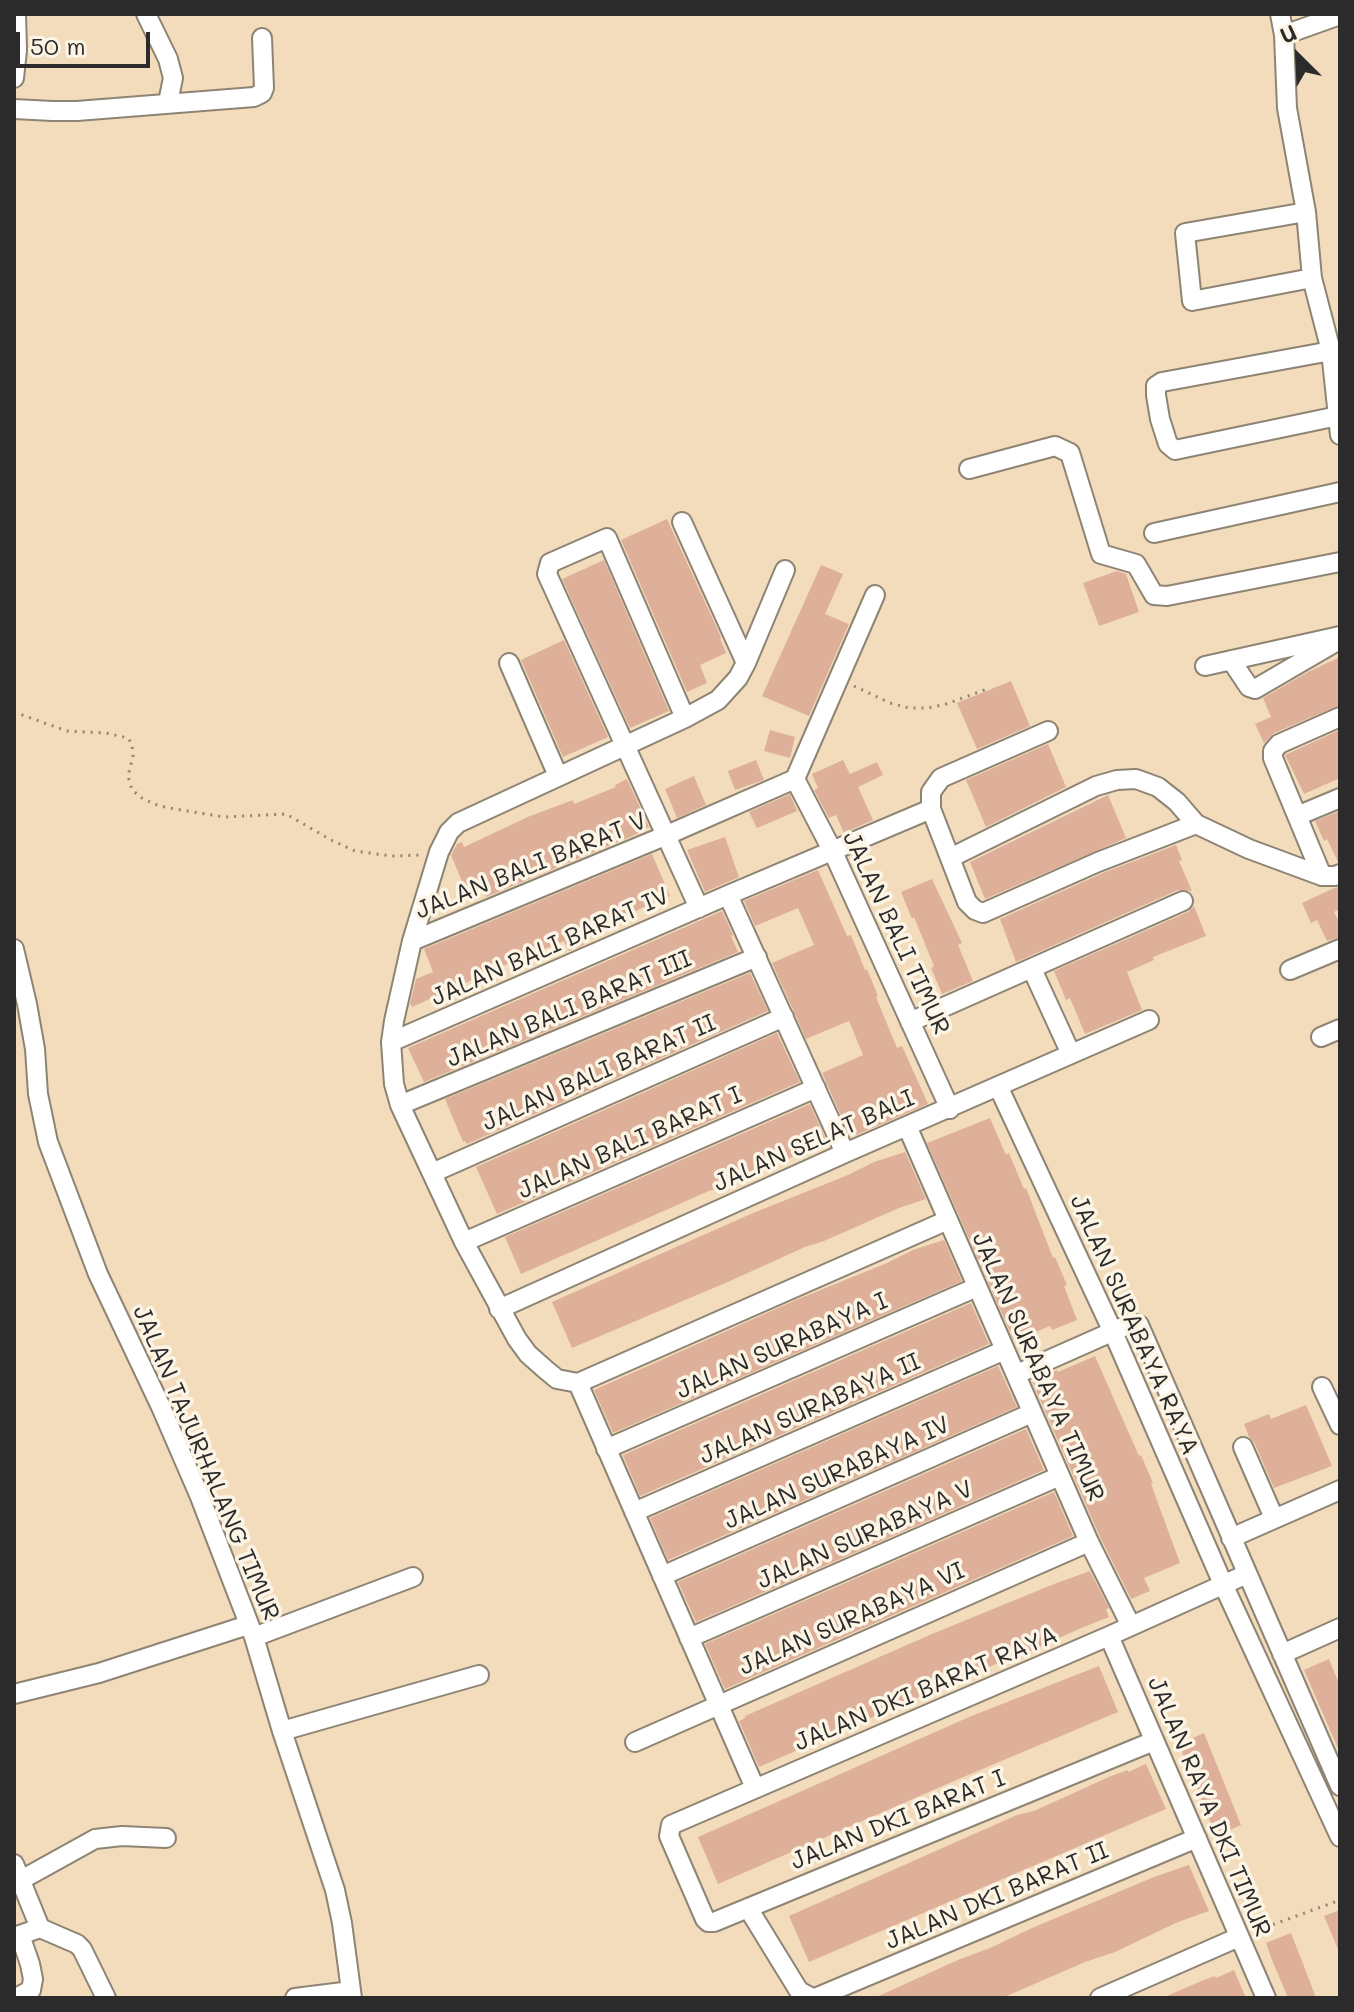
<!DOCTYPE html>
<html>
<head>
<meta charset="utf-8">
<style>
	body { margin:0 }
	#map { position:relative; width:1354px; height:2012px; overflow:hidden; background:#f2dcbc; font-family:Mali,sans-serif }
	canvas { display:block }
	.frame { position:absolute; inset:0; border:16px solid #2b2b2b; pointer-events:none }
	.north { position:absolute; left:1258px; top:16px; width:80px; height:80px; -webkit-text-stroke:6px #fcf5e5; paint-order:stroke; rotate:336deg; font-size:22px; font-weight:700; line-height:32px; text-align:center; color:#2b2b2b }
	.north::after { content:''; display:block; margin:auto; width:28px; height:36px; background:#2b2b2b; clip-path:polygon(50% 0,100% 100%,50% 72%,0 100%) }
	.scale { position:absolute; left:16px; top:32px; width:134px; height:36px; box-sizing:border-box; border:4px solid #2b2b2b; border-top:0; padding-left:10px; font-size:24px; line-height:28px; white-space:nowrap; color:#2b2b2b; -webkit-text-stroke:6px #fcf5e5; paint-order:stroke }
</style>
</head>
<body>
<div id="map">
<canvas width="1354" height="2012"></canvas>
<div class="frame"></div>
<div class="north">U</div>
<div class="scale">50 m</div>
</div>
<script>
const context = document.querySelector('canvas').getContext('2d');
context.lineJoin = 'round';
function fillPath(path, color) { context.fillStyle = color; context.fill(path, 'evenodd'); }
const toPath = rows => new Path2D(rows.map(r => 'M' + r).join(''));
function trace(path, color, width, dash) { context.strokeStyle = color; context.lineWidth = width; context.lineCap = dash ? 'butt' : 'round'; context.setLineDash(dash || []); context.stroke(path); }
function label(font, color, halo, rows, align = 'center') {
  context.font = font + ' Mali,sans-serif'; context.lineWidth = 7; context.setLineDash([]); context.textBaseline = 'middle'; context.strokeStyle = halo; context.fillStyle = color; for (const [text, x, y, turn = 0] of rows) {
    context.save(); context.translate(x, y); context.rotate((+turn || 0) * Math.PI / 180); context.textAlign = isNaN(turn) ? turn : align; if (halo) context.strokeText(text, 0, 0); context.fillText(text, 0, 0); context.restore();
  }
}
fillPath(toPath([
	[667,519,721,637,720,638,726,653,700,665,707,683,687,692,621,540],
	[604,560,669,711,630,728,562,579],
	[821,565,843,574,825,614,849,624,809,716,762,696],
	[1117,571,1126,574,1139,612,1099,626,1083,583],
	[564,640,608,737,563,757,521,660],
	[1340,657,1340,705,1274,733,1264,743,1255,724,1271,717,1263,698,1308,672],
	[1011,681,1030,726,977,749,957,703],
	[770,730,795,737,790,758,764,751],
	[1340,730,1340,778,1304,794,1285,755],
	[1048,744,1066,787,986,827,966,780],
	[756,760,764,780,735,790,728,771],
	[843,760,850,774,877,762,883,775,858,787,873,820,844,833,836,815,829,818,814,790,818,788,812,774],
	[694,776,706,805,677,818,665,789],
	[627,779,649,827,641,830,642,832,486,897,483,890,468,896,451,855,457,844,462,842,464,847,530,816,573,800,574,804,616,787,615,785],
	[790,794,797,811,757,828,749,812],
	[1108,795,1126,838,985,899,970,862],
	[1340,811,1340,862,1338,862,1327,839,1324,841,1315,821],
	[725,837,739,877,705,892,687,850],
	[1176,845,1182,860,1179,861,1192,891,1178,890,1016,962,1000,919,1103,873],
	[652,854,670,896,580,935,584,945,569,951,564,941,512,962,412,1007,410,1004,416,979,433,972,424,949],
	[818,870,847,936,851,935,865,970,867,969,878,996,876,997,897,1048,902,1046,928,1104,856,1135,855,1133,850,1136,822,1073,863,1055,849,1021,806,1039,772,963,814,945,798,908,755,926,744,901],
	[932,879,962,943,958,945,973,981,942,994,931,968,934,966,914,917,912,919,901,892],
	[1340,887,1340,909,1334,912,1340,924,1340,937,1327,941,1317,920,1311,923,1302,903,1334,888],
	[1194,906,1206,936,1153,957,1154,960,1127,972,1142,1010,1085,1034,1070,998,1066,1000,1054,971,1188,912],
	[722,911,733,935,731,936,738,952,424,1082,408,1048],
	[750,973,768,1011,467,1144,465,1141,463,1142,445,1099],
	[777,1033,800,1082,497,1214,476,1167],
	[810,1104,828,1145,803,1152,729,1186,728,1185,709,1191,521,1274,505,1237],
	[990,1118,1006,1155,1009,1153,1024,1189,1026,1188,1053,1258,1055,1257,1067,1285,1064,1286,1077,1320,1052,1330,1050,1326,1014,1341,927,1143],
	[905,1152,926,1199,899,1208,824,1241,805,1247,730,1281,572,1348,552,1302,753,1213,848,1175,874,1162],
	[944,1240,962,1281,613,1433,594,1390,796,1300,887,1263,913,1250],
	[971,1303,989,1344,640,1496,623,1455],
	[1095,1356,1139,1456,1141,1455,1153,1483,1151,1484,1180,1563,1144,1578,1150,1591,1131,1599,1100,1537,1032,1381,1057,1370,1058,1372],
	[998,1366,1017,1407,668,1560,650,1518],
	[1306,1405,1332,1466,1274,1488,1254,1442,1249,1437,1244,1424,1269,1414,1271,1419],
	[1026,1429,1044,1470,696,1622,678,1582],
	[1054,1492,1073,1536,725,1689,705,1644],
	[1090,1571,1109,1608,1106,1609,1109,1617,1079,1629,1004,1663,1003,1661,951,1683,759,1767,739,1721,745,1718,745,1716,932,1634,1054,1584],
	[1329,1659,1340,1686,1340,1753,1304,1670],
	[1099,1666,1118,1712,961,1778,718,1884,698,1837,969,1717],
	[1204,1733,1241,1825,1216,1836,1179,1744],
	[1146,1764,1166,1809,809,1962,789,1916,1017,1815,1034,1811,1111,1776,1128,1770,1128,1772],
	[1189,1865,1209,1911,1178,1922,1115,1952,1085,1962,1002,1998,874,1998,958,1960,990,1948,1032,1928,1154,1877],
	[1340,1910,1340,1954,1324,1916],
	[1291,1933,1302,1961,1316,1998,1288,1998,1272,1960,1266,1943],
	[1234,1970,1246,1998,1162,1998,1199,1982,1215,1976,1216,1978]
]), '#deb09a');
const minor = toPath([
	[146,14,168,59,173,78,168,102],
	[1280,14,1284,35,1287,108,1306,212,1312,278,1331,351,1340,435],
	[1284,35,1340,15],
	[14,78,17,50,16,14],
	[14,109,52,111,77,111,254,97,262,93,264,88,262,38],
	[1306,212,1185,233,1192,301,1312,278],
	[1331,351,1162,382,1156,386,1156,395,1160,419,1168,444,1175,450,1338,416],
	[969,469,1055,446,1070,453,1101,554,1136,564,1154,595,1167,596,1340,562],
	[682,522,746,663],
	[1154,533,1340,492],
	[1231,660,1249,687,1255,689,1334,643],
	[509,663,558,776],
	[1205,666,1340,636],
	[685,718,607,538,550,563,547,574,699,908],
	[1048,731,941,778,931,792,931,809,967,902,975,910,983,913,1098,862,1196,824,1249,849,1322,876,1335,876,1340,874],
	[795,779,833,852,950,1109],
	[1297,816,1340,798],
	[950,858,1096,786,1117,780,1136,779,1158,787,1177,802,1196,824],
	[1322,876,1273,758,1273,751,1279,744,1340,717],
	[728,895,845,1153],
	[412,941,667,835,795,779,875,595],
	[14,949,27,1004,35,1049,38,1094,48,1142,98,1274,161,1407,200,1497,254,1637,282,1731,335,1890,342,1923,352,1998],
	[1032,969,1071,1054],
	[1290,970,1340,949],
	[910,1022,1183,901],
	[1321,1037,1340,1029],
	[391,1042,728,895,931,809],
	[998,1086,1113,1332,1223,1584,1340,1837],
	[400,1105,757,957],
	[907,1126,1089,1542,1130,1624],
	[432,1173,784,1017],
	[464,1242,816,1088],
	[499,1309,845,1153,1149,1020],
	[1017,1374,1132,1323,1139,1325,1340,1786],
	[578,1383,557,1379,546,1370,528,1354,517,1339,464,1242,400,1105,394,1084,391,1042,394,1021,412,941,439,852,449,832,458,823,685,718,718,700,738,678,746,663,785,570],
	[578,1383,755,1788],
	[578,1383,948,1220],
	[1322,1387,1340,1425],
	[1243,1447,1274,1518],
	[606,1449,977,1287],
	[634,1512,1005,1350],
	[1231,1538,1340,1490],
	[662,1576,1032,1413],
	[1109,1636,1266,1998],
	[254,1637,413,1577],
	[689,1638,1060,1476],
	[1282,1654,1340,1628],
	[14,1694,99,1673,248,1625],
	[282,1731,479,1675],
	[1154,1741,714,1922,708,1922,705,1919,669,1836,671,1825,1109,1636,1247,1574],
	[635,1742,1089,1542],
	[14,1864,40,1928],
	[21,1880,95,1839,122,1836,166,1838],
	[748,1908,799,1991,812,1998],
	[14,1937,40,1928,77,1944,82,1949,106,1998],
	[16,1998,31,1990,33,1979,30,1964,20,1935],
	[295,1998,351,1991],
	[815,1998,1197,1838],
	[1100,1998,1239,1937]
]);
trace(minor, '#8e8474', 22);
trace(toPath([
	[854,686,890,703,909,708,928,708,946,704,987,689],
	[14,712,67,731,106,733,128,738,132,744,133,756,128,776,132,790,142,798,154,804,169,808,224,817,286,814,331,840,355,851,392,856,420,855],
	[1258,1930,1340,1900]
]), '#8e8474', 3, [2, 6]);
trace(minor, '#fff', 18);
label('24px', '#2b2b2b', '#fcf5e5', [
	["JALAN BALI BARAT V",531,866,-22],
	["JALAN BALI TIMUR",896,933,65],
	["JALAN BALI BARAT IV",550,947,-24],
	["JALAN BALI BARAT III",569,1009,-23],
	["JALAN BALI BARAT II",599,1073,-24],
	["JALAN SELAT BALI",814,1141,-24],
	["JALAN BALI BARAT I",630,1143,-24],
	["JALAN SURABAYA RAYA",1134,1325,66],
	["JALAN SURABAYA I",782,1346,-24],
	["JALAN SURABAYA TIMUR",1038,1367,66],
	["JALAN SURABAYA II",810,1409,-24],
	["JALAN TAJURHALANG TIMUR",206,1463,67],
	["JALAN SURABAYA IV",837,1473,-24],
	["JALAN SURABAYA V",865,1535,-24],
	["JALAN SURABAYA VI",852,1619,-24],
	["JALAN DKI BARAT RAYA",926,1689,-23],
	["JALAN RAYA DKI TIMUR",1209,1807,67],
	["JALAN DKI BARAT I",898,1820,-22],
	["JALAN DKI BARAT II",997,1896,-23]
]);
</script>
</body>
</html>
